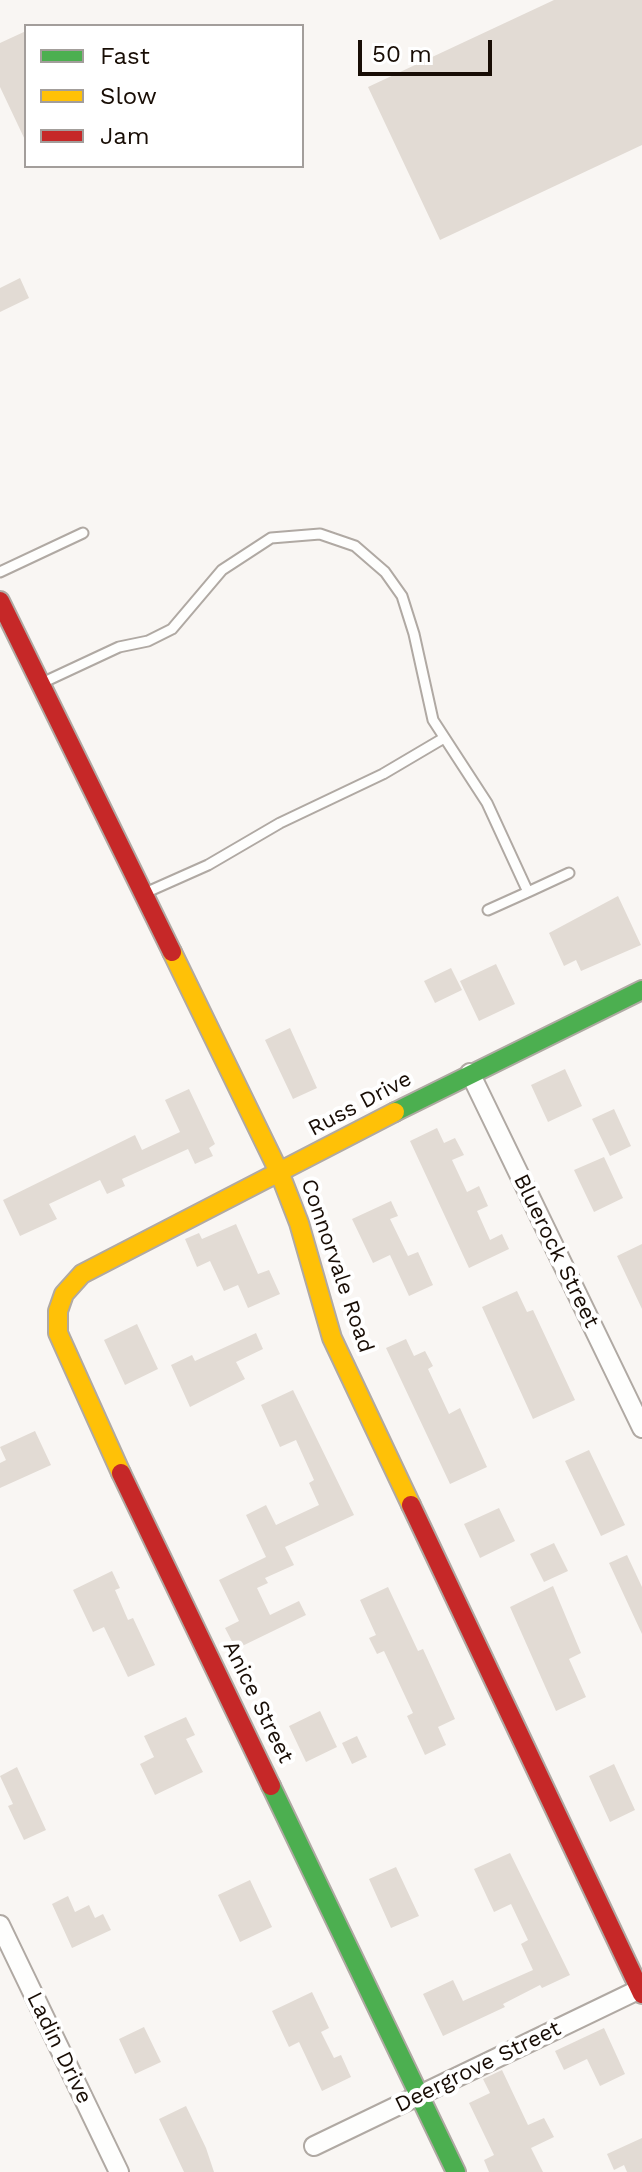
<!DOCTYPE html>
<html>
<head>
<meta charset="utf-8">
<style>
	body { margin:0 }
	#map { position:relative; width:642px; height:2172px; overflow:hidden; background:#f9f6f3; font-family:"Work Sans",sans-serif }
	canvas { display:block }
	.legend { position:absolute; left:24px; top:24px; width:280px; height:144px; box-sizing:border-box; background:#fff; border:2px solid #a39e9b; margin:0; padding:10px 14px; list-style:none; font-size:24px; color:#180d05 }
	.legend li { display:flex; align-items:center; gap:16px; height:40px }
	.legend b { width:40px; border:2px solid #a39e9b }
	.scale { position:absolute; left:358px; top:40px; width:134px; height:36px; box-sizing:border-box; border:4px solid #180d05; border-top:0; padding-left:10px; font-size:24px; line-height:28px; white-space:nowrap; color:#180d05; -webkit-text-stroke:6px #fff; paint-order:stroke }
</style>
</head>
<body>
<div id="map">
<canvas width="642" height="2172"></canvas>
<ul class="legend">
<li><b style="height:10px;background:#4caf50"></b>Fast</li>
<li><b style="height:10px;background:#ffc107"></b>Slow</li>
<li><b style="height:10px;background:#c62828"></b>Jam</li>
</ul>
<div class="scale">50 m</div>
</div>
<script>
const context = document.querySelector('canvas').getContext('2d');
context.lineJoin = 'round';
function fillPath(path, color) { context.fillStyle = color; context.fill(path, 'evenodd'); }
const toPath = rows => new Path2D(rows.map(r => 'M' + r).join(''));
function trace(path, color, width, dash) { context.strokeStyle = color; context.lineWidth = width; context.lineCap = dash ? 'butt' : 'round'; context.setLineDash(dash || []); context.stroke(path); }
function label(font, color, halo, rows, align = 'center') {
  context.font = font + ' "Work Sans",sans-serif'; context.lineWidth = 8; context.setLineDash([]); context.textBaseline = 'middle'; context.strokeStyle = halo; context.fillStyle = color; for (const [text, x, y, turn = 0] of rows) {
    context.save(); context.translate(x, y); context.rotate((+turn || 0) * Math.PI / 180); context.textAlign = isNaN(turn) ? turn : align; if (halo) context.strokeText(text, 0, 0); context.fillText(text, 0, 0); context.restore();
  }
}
fillPath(toPath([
	[554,0,642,0,642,145,440,240,368,87],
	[26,31,26,142,0,87,0,43],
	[20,278,29,298,0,312,0,288],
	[618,896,641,945,581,971,576,960,564,966,549,933],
	[496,964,515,1004,479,1021,460,981],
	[451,968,462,990,435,1003,424,981],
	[290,1028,317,1088,293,1099,265,1040],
	[565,1069,582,1106,548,1122,531,1085],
	[189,1089,215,1144,209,1148,213,1156,195,1164,188,1149,122,1179,125,1186,107,1194,100,1180,49,1204,57,1219,20,1236,3,1200,135,1135,142,1150,180,1132,165,1100],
	[614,1109,631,1146,610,1156,592,1119],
	[437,1128,444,1143,455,1138,464,1155,452,1160,467,1192,479,1186,488,1206,477,1211,490,1240,502,1234,509,1249,469,1268,410,1141],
	[604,1157,623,1198,594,1212,574,1170],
	[391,1201,398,1216,390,1219,408,1256,418,1252,433,1285,409,1296,390,1255,373,1263,352,1219],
	[236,1224,258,1274,269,1270,280,1294,248,1308,238,1285,224,1291,210,1261,197,1267,185,1239,199,1233,202,1239],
	[642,1244,642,1309,617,1256],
	[517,1291,527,1312,533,1310,575,1400,533,1419,482,1307],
	[137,1324,158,1369,125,1385,104,1340],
	[256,1333,263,1349,236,1362,245,1379,190,1407,171,1365,192,1355,195,1361],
	[406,1339,414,1356,425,1351,433,1366,428,1369,449,1414,460,1408,487,1467,450,1484,386,1348],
	[293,1390,354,1515,285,1547,294,1565,265,1578,268,1583,257,1588,270,1615,299,1601,306,1615,236,1649,225,1628,239,1621,219,1580,266,1557,246,1515,266,1505,276,1525,319,1505,309,1483,314,1480,296,1440,280,1447,261,1405],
	[35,1431,51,1465,0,1488,0,1463,6,1460,0,1447],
	[589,1450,625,1525,601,1536,565,1461],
	[499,1508,515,1541,480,1558,464,1524],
	[554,1543,568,1571,544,1582,530,1554],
	[627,1555,642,1587,642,1634,609,1563],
	[112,1571,120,1588,115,1590,128,1620,133,1618,155,1665,128,1677,104,1627,93,1632,73,1590],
	[553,1586,581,1653,569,1659,586,1697,556,1711,510,1607],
	[388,1587,418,1651,423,1649,455,1719,438,1727,446,1745,425,1755,407,1716,413,1713,384,1651,377,1654,369,1638,376,1635,360,1600],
	[320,1711,337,1747,306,1762,289,1726],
	[186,1717,195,1735,186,1739,203,1772,155,1795,140,1764,154,1757,144,1736],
	[357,1736,367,1757,352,1764,342,1743],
	[614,1764,635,1810,610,1822,589,1776],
	[17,1767,46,1830,24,1840,8,1806,13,1804,0,1776],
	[510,1853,570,1975,542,1988,540,1985,503,2004,505,2007,443,2036,423,1994,453,1980,463,2001,533,1970,521,1944,528,1940,511,1904,494,1912,474,1869],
	[396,1867,419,1916,391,1928,369,1879],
	[250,1880,272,1927,240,1942,218,1895],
	[68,1896,75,1912,89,1905,95,1918,103,1914,111,1930,72,1948,52,1904],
	[312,1992,329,2028,321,2032,334,2058,341,2055,351,2077,322,2091,299,2042,289,2047,272,2011],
	[144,2027,161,2062,135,2074,119,2039],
	[604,2028,625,2074,600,2086,587,2059,564,2070,555,2051],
	[502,2070,528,2125,544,2118,554,2137,531,2148,543,2172,489,2172,484,2160,494,2155,469,2103,490,2093,483,2079],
	[186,2106,206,2148,214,2172,184,2172,159,2119],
	[642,2138,642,2172,627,2172,624,2165,614,2170,607,2154]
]), '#e2dbd4');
const lane = toPath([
	[0,572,83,533],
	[44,682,119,647,148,641,172,629,222,570,271,538,320,534,355,546,385,572,402,596,414,634,433,720,487,803,528,892,569,873],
	[145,893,208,865,280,823,383,774,444,738],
	[488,910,528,892]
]);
const street = toPath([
	[470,1073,642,1428],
	[0,1925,119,2172],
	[314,2146,642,1988]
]);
const fast = toPath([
	[395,1112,642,990],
	[271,1786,456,2172]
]);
const slow = toPath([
	[172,952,280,1174,299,1223,332,1338,411,1505],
	[121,1473,58,1333,58,1311,64,1294,82,1274,395,1112]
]);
const jam = toPath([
	[0,601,172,952],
	[121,1473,271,1786],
	[411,1505,642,1994]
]);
trace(lane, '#b0a9a3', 13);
trace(street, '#b0a9a3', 22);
trace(fast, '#b0a9a3', 22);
trace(slow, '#b0a9a3', 22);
trace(jam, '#b0a9a3', 22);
trace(lane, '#fefefd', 9);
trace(street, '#fefefd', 18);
trace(fast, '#4caf50', 18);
trace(slow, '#ffc107', 18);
trace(jam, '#c62828', 18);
label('22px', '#180d05', '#fff', [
	["Russ Drive",360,1104,-28],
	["Bluerock Street",556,1251,64],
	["Connorvale Road",337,1266,71],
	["Anice Street",258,1702,64],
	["Ladin Drive",59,2048,64],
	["Deergrove Street",478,2067,-26]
]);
</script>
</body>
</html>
